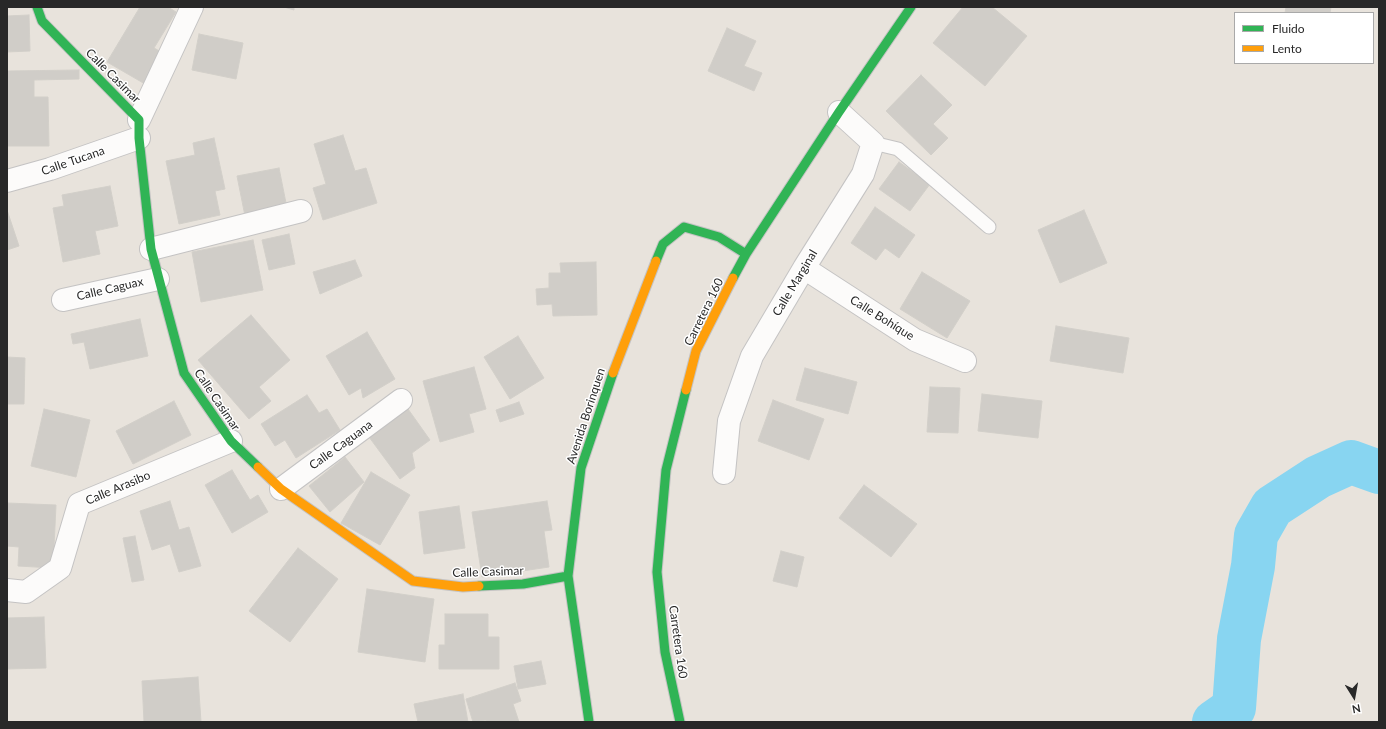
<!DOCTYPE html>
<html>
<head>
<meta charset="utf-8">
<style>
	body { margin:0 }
	#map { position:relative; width:1386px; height:729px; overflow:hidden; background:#e8e3dc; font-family:Lato,sans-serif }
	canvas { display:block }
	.frame { position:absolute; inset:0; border:8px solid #282828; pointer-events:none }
	.legend { position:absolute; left:1234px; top:12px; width:140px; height:52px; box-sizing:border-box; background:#fff; border:1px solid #a9a9a9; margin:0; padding:5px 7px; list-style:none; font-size:12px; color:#282828 }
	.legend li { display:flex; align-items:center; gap:8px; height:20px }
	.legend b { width:20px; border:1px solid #a9a9a9 }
	.north { position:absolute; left:1334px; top:677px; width:40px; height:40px; -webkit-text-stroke:3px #fff; paint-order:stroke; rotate:169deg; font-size:11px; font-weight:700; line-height:16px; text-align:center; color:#282828 }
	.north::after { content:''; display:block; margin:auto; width:14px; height:18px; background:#282828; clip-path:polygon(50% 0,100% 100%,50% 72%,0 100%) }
</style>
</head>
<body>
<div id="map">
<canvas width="1386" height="729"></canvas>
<div class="frame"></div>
<ul class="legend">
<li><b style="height:5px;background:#30b455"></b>Fluido</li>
<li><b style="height:5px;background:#ff9f0a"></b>Lento</li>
</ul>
<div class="north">N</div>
</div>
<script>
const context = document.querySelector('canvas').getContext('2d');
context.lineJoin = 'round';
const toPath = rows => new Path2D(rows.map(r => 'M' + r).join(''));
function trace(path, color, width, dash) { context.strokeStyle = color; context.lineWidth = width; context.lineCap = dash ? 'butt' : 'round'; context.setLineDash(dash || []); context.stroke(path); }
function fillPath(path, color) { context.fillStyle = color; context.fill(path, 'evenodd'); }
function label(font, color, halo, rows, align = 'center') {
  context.font = font + ' Lato,sans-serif'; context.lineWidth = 3; context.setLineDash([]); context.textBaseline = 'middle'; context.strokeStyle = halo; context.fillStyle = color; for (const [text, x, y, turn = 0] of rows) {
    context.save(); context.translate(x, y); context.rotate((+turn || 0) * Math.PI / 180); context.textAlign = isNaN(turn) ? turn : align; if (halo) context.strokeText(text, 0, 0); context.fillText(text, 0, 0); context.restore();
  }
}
trace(toPath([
	[1214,722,1234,708,1239,639,1253,566,1256,535,1272,507,1318,477,1351,462,1379,472]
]), '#88d5f1', 44);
const building = toPath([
	[140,7,168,7,176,12,154,48,163,53,145,84,107,62,140,7],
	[284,7,294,7,294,10,284,7],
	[963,7,992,7,1027,36,985,86,933,43,963,7],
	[1286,7,1331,7,1330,13,1285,13,1286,7],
	[29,15,30,51,7,52,7,16,29,15],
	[727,28,756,41,744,66,762,73,754,91,708,71,727,28],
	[199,34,243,43,236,79,192,70,199,34],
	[79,70,79,79,34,80,34,97,48,97,49,146,7,146,7,71,79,70],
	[921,75,952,105,933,124,948,138,931,155,886,111,921,75],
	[343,135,355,171,366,168,377,203,323,220,313,188,326,184,314,144,343,135],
	[214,138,225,189,215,191,220,215,179,224,166,161,195,155,193,143,214,138],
	[899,162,930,184,910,211,879,189,899,162],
	[279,168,287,208,245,216,237,176,279,168],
	[110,186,118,226,95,231,100,254,63,262,53,208,64,206,62,195,110,186],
	[875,207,915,235,899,258,885,248,876,260,851,243,875,207],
	[7,210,19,246,7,250,7,210],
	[1084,210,1107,263,1060,283,1038,230,1084,210],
	[289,234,295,264,269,270,262,240,289,234],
	[253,240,263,290,201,302,192,252,253,240],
	[355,260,362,276,320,294,313,272,355,260],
	[596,262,597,315,553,316,552,304,537,305,536,289,549,288,549,273,561,273,560,263,596,262],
	[922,272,970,301,947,338,900,309,922,272],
	[251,315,290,360,259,387,271,401,249,419,198,360,251,315],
	[140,319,148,356,90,369,84,342,73,344,71,334,140,319],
	[1056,326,1129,338,1123,373,1050,361,1056,326],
	[367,332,395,379,363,398,361,388,349,395,326,356,367,332],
	[518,336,544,378,510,399,484,357,518,336],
	[7,357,25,358,24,404,7,404,7,357],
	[474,367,486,409,469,414,474,432,440,442,423,381,474,367],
	[805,368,857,382,848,414,796,400,805,368],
	[930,387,960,388,958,433,927,432,930,387],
	[982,394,1042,401,1038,438,978,431,982,394],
	[307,395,319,413,327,409,340,430,296,458,285,440,275,446,261,424,307,395],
	[773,400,824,419,809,460,758,441,773,400],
	[174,401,191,435,133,464,116,431,174,401],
	[519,402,524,414,500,422,496,410,519,402],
	[44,409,90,420,76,477,31,466,44,409],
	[408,409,430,440,412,453,415,468,400,479,369,437,408,409],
	[345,457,364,482,330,512,309,486,345,457],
	[232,470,250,500,258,495,268,512,232,533,205,485,232,470],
	[371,472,410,495,380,545,341,523,371,472],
	[864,485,917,524,891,557,839,518,864,485],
	[170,501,179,530,189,527,201,566,179,572,170,544,152,550,140,511,170,501],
	[547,501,552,530,544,531,549,567,482,577,472,512,547,501],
	[7,503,56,505,53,568,18,566,19,547,7,546,7,503],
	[459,506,465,548,424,554,419,512,459,506],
	[135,536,144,580,132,582,123,538,135,536],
	[298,548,338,579,290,642,249,611,298,548],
	[781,551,804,557,797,587,773,581,781,551],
	[367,589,434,599,425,662,358,652,367,589],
	[445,614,488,614,488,637,499,637,499,669,439,669,439,645,445,645,445,614],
	[44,617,46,668,7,669,7,618,44,617],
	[541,661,546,684,518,689,514,666,541,661],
	[198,677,201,722,144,722,142,681,198,677],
	[515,683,521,701,513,704,519,722,486,722,486,720,473,722,466,699,515,683],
	[463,694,468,722,418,722,414,704,463,694]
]);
fillPath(building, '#d0cdc8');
trace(building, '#d2cfc9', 1);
const lane = toPath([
	[873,143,898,149,989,227]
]);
const street = toPath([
	[139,120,192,7],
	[7,181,50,169,139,138],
	[151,249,301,211],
	[804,268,915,340,965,361],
	[63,300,158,279],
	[724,473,729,421,752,356,804,268,863,174,873,143,839,112],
	[281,489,401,400],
	[7,590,26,592,60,568,79,504,231,441]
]);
const fast = toPath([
	[37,7,42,21,139,120,139,138,151,249,184,373,231,441,258,467],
	[656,261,663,244,684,227,719,237,746,254],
	[733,278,746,254,839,112,911,7],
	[479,586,523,584,568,576],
	[589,722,568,576,581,468,613,373],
	[680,722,665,652,657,572,666,470,686,390]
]);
const slow = toPath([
	[613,373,656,261],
	[686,390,696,351,733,278],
	[258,467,281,489,413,581,463,587,479,586]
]);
trace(lane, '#c4c3c3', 15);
trace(street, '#c4c3c3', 24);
trace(fast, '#c4c3c3', 11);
trace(slow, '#c4c3c3', 11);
trace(lane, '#fcfbfa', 13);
trace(street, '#fcfbfa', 22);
trace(fast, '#30b455', 9);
trace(slow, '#ff9f0a', 9);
label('12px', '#282828', '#fff', [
	["Calle Casimar",113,76,45],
	["Calle Tucana",73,161,-19],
	["Calle Marginal",795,283,-59],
	["Calle Caguax",110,289,-13],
	["Carretera 160",704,312,-64],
	["Calle Bohíque",882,318,32],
	["Calle Casimar",217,400,56],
	["Avenida Borinquen",586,416,-72],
	["Calle Caguana",341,445,-36],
	["Calle Arasibo",118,488,-23],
	["Calle Casimar",488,572,-2],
	["Carretera 160",678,642,82]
]);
</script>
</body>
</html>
